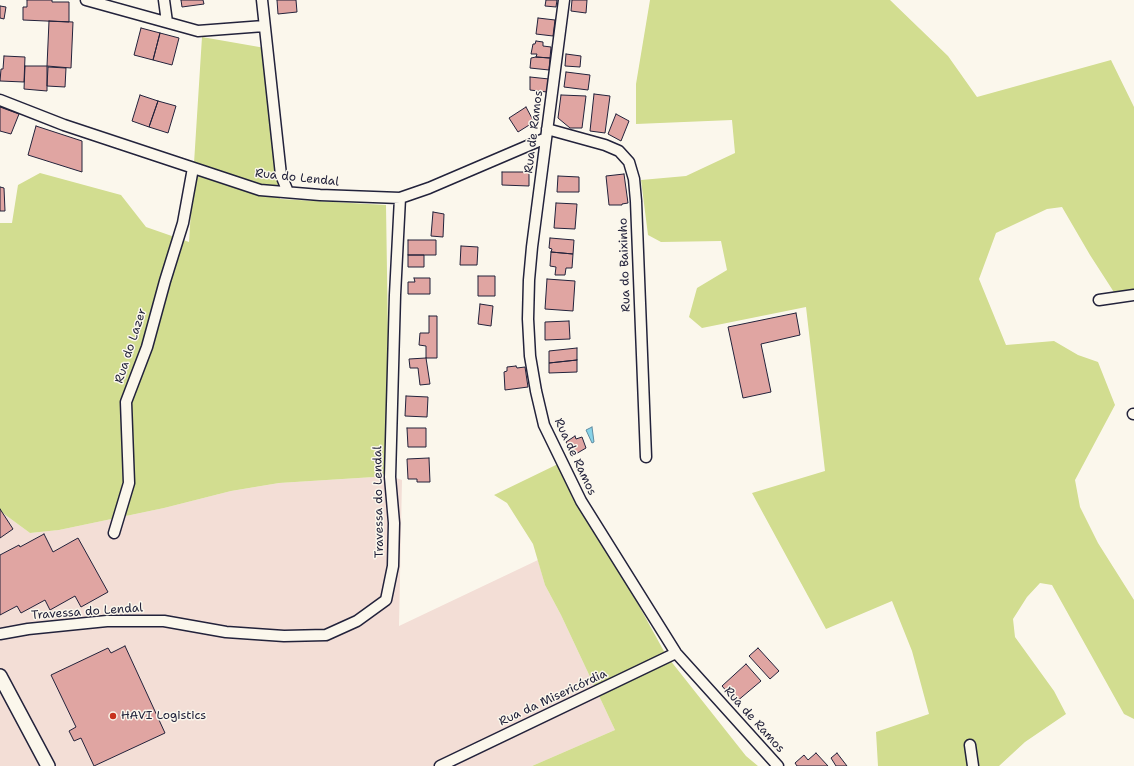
<!DOCTYPE html>
<html>
<head>
<meta charset="utf-8">
<style>
	body { margin:0 }
	canvas { display:block; background:#fbf7ec }
</style>
</head>
<body>
<canvas width="1134" height="766"></canvas>
<script>
const context = document.querySelector('canvas').getContext('2d');
context.lineJoin = 'round';
function fillPath(path, color) { context.fillStyle = color; context.fill(path, 'evenodd'); }
const toPath = rows => new Path2D(rows.map(r => 'M' + r).join(''));
function trace(path, color, width, dash) { context.strokeStyle = color; context.lineWidth = width; context.lineCap = dash ? 'butt' : 'round'; context.setLineDash(dash || []); context.stroke(path); }
function label(font, color, halo, rows, align = 'center') {
  context.font = font + ' "Shantell Sans",sans-serif'; context.lineWidth = 3; context.setLineDash([]); context.textBaseline = 'middle'; context.strokeStyle = halo; context.fillStyle = color; for (const [text, x, y, turn = 0] of rows) {
    context.save(); context.translate(x, y); context.rotate((+turn || 0) * Math.PI / 180); context.textAlign = isNaN(turn) ? turn : align; if (halo) context.strokeText(text, 0, 0); context.fillText(text, 0, 0); context.restore();
  }
}
fillPath(toPath([
	[390,476,402,480,399,626,538,560,545,585,561,615,615,730,532,766,0,766,0,511,30,533,59,530,164,508,231,491,279,483]
]), '#f3ded6');
fillPath(toPath([
	[650,0,890,0,948,56,977,97,1111,60,1134,107,1134,296,1119,300,1090,255,1062,207,1047,209,996,233,979,279,1006,345,1054,341,1078,355,1098,362,1115,405,1075,480,1080,507,1098,543,1134,600,1134,719,1124,714,1052,585,1040,583,1027,597,1013,619,1015,637,1054,691,1066,714,1025,742,999,766,878,766,876,732,929,714,912,651,892,601,826,629,752,493,825,471,806,307,702,328,689,317,697,288,727,270,721,241,661,242,648,235,641,180,686,176,735,153,732,120,636,124,636,84],
	[202,37,265,48,280,199,386,205,390,476,279,483,231,491,164,508,59,530,30,533,0,511,0,223,12,223,18,185,40,173,121,195,146,227,189,242],
	[558,464,573,499,615,562,666,655,746,756,758,766,532,766,615,730,561,615,545,585,533,544,507,503,494,495]
]), '#d2dd90');
const water = toPath([
	[592,427,594,442,592,443,586,430,592,427]
]);
fillPath(water, '#87d2e7');
trace(water, '#5f8ca2', 1);
const building = toPath([
	[27,0,52,0,52,2,69,2,69,22,23,20,23,7,27,7,27,0],
	[181,0,203,0,204,4,182,7,181,0],
	[277,0,296,0,297,12,278,14,277,0],
	[546,0,557,0,556,7,545,6,546,0],
	[572,0,587,0,586,13,571,11,572,0],
	[0,6,6,7,4,19,0,18,0,6],
	[538,18,555,20,553,36,536,34,538,18],
	[49,21,73,22,71,68,47,66,49,21],
	[141,28,160,33,153,60,134,55,141,28],
	[160,33,179,38,172,65,153,60,160,33],
	[536,41,543,42,543,46,551,47,550,58,536,57,537,54,531,54,533,44,535,44,536,41],
	[566,54,581,56,580,67,565,66,566,54],
	[4,56,25,57,24,82,0,81,1,69,3,69,4,56],
	[536,57,550,58,549,70,530,68,531,58,536,57],
	[25,66,47,66,47,91,24,89,25,66],
	[48,67,66,68,65,87,47,86,48,67],
	[566,72,590,75,588,90,564,87,566,72],
	[530,77,549,79,547,92,530,90,530,77],
	[594,94,610,96,605,133,590,131,594,94],
	[140,95,158,101,149,127,132,121,140,95],
	[561,95,586,96,582,128,570,128,558,118,561,95],
	[158,101,176,106,168,133,149,127,158,101],
	[0,107,19,114,11,134,0,131,0,107],
	[526,107,534,122,518,132,509,118,526,107],
	[616,114,629,121,621,141,608,134,616,114],
	[36,126,82,141,82,172,28,155,36,126],
	[502,172,529,172,529,186,502,185,502,172],
	[624,174,628,203,622,204,622,205,609,205,606,176,624,174],
	[558,176,579,177,579,192,557,192,558,176],
	[0,187,4,188,5,211,0,211,0,187],
	[556,203,577,204,575,229,554,228,556,203],
	[433,212,444,214,443,237,431,236,433,212],
	[550,238,574,240,573,254,551,252,552,249,549,248,550,238],
	[408,240,436,240,436,255,408,255,408,240],
	[461,246,478,247,477,265,460,265,461,246],
	[551,252,573,254,572,268,566,268,565,275,555,275,556,267,550,266,551,252],
	[408,255,424,255,424,267,408,267,408,255],
	[478,276,495,276,495,296,478,296,478,276],
	[414,278,430,278,430,294,408,294,408,282,415,282,414,278],
	[547,279,575,281,573,311,545,309,547,279],
	[480,304,493,306,491,326,478,324,480,304],
	[796,313,800,335,761,344,771,392,743,398,728,327,796,313],
	[429,316,437,316,437,358,426,358,426,346,419,345,420,333,429,333,429,316],
	[569,321,570,339,545,340,545,322,569,321],
	[577,348,577,360,549,363,549,351,577,348],
	[426,358,430,384,420,385,418,368,410,368,409,359,426,358],
	[577,360,577,372,549,373,549,363,577,360],
	[516,366,517,368,525,367,528,387,505,390,504,372,507,371,507,367,516,366],
	[406,396,428,397,427,417,405,416,406,396],
	[407,428,426,428,426,447,408,447,407,428],
	[575,436,576,439,582,437,586,448,574,455,566,442,575,436],
	[429,458,430,482,417,482,417,479,408,479,407,459,429,458],
	[0,509,13,529,0,538,0,509],
	[44,534,53,552,78,538,108,592,81,607,75,596,50,610,45,600,21,613,17,606,0,615,0,555,19,545,20,547,44,534],
	[125,646,165,733,94,766,81,738,74,741,69,731,76,727,51,675,108,648,111,653,125,646],
	[758,648,779,671,770,679,749,656,758,648],
	[746,664,761,681,736,702,722,686,746,664],
	[816,753,828,766,797,766,795,763,804,755,808,760,816,753],
	[837,753,847,766,836,766,831,758,837,753]
]);
fillPath(building, '#e0a5a2');
trace(building, '#22223b', 1);
const minor = toPath([
	[86,0,198,31,264,26],
	[164,0,167,22],
	[262,0,281,175,288,192],
	[564,0,532,247,529,280,528,319,530,356,536,391,544,425,581,501,676,653,778,766],
	[0,100,64,125,260,190,320,195,400,198,429,188,546,138],
	[547,129,605,145,619,151,629,162,634,179,636,201,646,457],
	[1099,300,1134,295],
	[1133,414,1134,414],
	[114,533,129,483,126,402,147,347,165,281,183,223,193,168],
	[0,634,28,629,107,621,164,621,226,632,284,636,326,635,357,621,386,600,393,566,394,523,390,477,395,295,400,198],
	[970,745,973,766],
	[440,766,676,653]
]);
const tertiary = toPath([
	[0,676,48,766]
]);
trace(minor, '#22223b', 13);
trace(tertiary, '#22223b', 16);
trace(minor, '#fbf7ec', 10);
trace(tertiary, '#fbf7ec', 13);
for (const [x, y, r, color] of [
	[113,716,4,"#c8321e"]
]) { const dot = new Path2D(); dot.arc(x, y, r, 0, 2 * Math.PI); context.fillStyle = color; context.fill(dot); trace(dot, '#fbf7ec', 1.5); }
label('12px', '#22223b', '#fbf7ec', [
	["Rua de Ramos",534,132,-83],
	["Rua do Lendal",297,178,6],
	["Rua do Baixinho",625,265,-92],
	["Rua do Lazer",131,346,-72],
	["Rua de Ramos",575,457,65],
	["Travessa do Lendal",379,502,-91],
	["Travessa do Lendal",87,612,-4],
	["Rua da Misericórdia",553,698,-25],
	["Rua de Ramos",754,720,48]
]);
label('12px', '#22223b', '#fbf7ec', [
	["HAVI Logistics",121,716]
], 'left');
</script>
</body>
</html>
